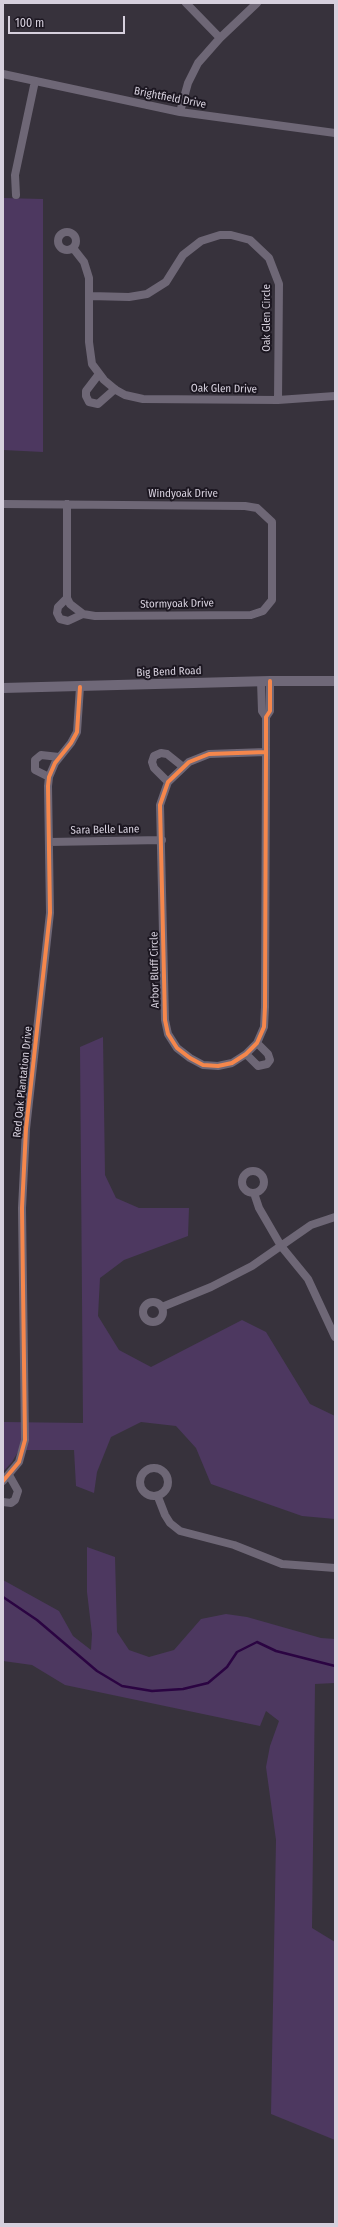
<!DOCTYPE html>
<html>
<head>
<meta charset="utf-8">
<style>
	body { margin:0 }
	#map { position:relative; width:338px; height:2227px; overflow:hidden; background:#37323c; font-family:"Fira Sans Condensed",sans-serif }
	canvas { display:block }
	.frame { position:absolute; inset:0; border:4px solid #d6d0dd; pointer-events:none }
	.scale { position:absolute; left:8px; top:16px; width:117px; height:18px; box-sizing:border-box; border:2px solid #d6d0dd; border-top:0; padding-left:5px; font-size:12px; line-height:14px; white-space:nowrap; color:#d6d0dd; -webkit-text-stroke:3px #1c1721; paint-order:stroke }
</style>
</head>
<body>
<div id="map">
<canvas width="338" height="2227"></canvas>
<div class="frame"></div>
<div class="scale">100 m</div>
</div>
<script>
const context = document.querySelector('canvas').getContext('2d');
context.lineJoin = 'round';
function fillPath(path, color) { context.fillStyle = color; context.fill(path, 'evenodd'); }
const toPath = rows => new Path2D(rows.map(r => 'M' + r).join(''));
function trace(path, color, width, dash) { context.strokeStyle = color; context.lineWidth = width; context.lineCap = dash ? 'butt' : 'round'; context.setLineDash(dash || []); context.stroke(path); }
function label(font, color, halo, rows, align = 'center') {
  context.font = font + ' "Fira Sans Condensed",sans-serif'; context.lineWidth = 4; context.setLineDash([]); context.textBaseline = 'middle'; context.strokeStyle = halo; context.fillStyle = color; for (const [text, x, y, turn = 0] of rows) {
    context.save(); context.translate(x, y); context.rotate((+turn || 0) * Math.PI / 180); context.textAlign = isNaN(turn) ? turn : align; if (halo) context.strokeText(text, 0, 0); context.fillText(text, 0, 0); context.restore();
  }
}
fillPath(toPath([
	[3,198,43,199,43,452,3,450],
	[103,1037,105,1175,116,1198,139,1208,189,1208,188,1236,124,1260,100,1278,98,1316,119,1350,151,1367,242,1320,266,1332,310,1404,335,1416,335,1519,302,1516,211,1484,196,1448,176,1426,141,1422,111,1437,97,1472,94,1493,76,1486,74,1450,19,1450,12,1462,3,1472,3,1422,83,1423,80,1047],
	[87,1547,115,1557,117,1632,129,1650,149,1657,174,1650,201,1619,226,1614,247,1617,321,1638,335,1639,335,1683,315,1684,312,1928,335,1942,335,2140,271,2114,276,1840,266,1767,270,1746,279,1721,266,1711,260,1726,65,1685,32,1665,3,1661,3,1580,59,1611,73,1636,91,1650,92,1634,87,1592]
]), '#4d3860');
trace(toPath([
	[3,1597,37,1620,97,1671,122,1686,152,1691,183,1689,208,1683,227,1667,237,1652,257,1642,276,1651,335,1666]
]), '#2b0442', 2.5);
trace(toPath([
	[186,3,220,38],
	[3,74,180,112,335,133],
	[180,112,188,83,198,63,220,38,257,3],
	[16,195,15,175,35,81],
	'58 241a9 9 0 1 1 18 0a9 9 0 1 1-18 0Z',
	[73,248,84,262,89,278,89,342,92,364,104,380,116,390,125,395,143,399,278,400,335,396],
	[90,296,129,297,147,294,166,282,183,255,201,241,220,235,231,235,250,240,269,258,279,284,278,400],
	[99,374,86,391,86,396,89,402,98,404,115,389],
	[3,504,245,506,257,508,272,522,272,600,263,611,251,615,95,616,83,614,70,604,67,598,67,504],
	[67,598,58,607,57,613,60,619,68,621,83,614],
	[261,681,262,711,266,717],
	[266,752,209,754,189,762,168,782,160,805,165,1020,168,1034,177,1048,190,1058,203,1065,218,1066,232,1063,246,1054,257,1043,264,1027,265,1007,266,752,266,717,270,711,270,681],
	[49,777,35,770,35,760,41,755,59,757],
	[168,782,154,768,152,762,154,756,161,753,167,754,182,766],
	[49,842,162,840],
	[246,1054,258,1066,267,1064,270,1060,268,1054,257,1043],
	'242 1182a11 11 0 1 1 22 0a11 11 0 1 1-22 0Z',
	[254,1193,259,1208,281,1246,308,1279,335,1337],
	'143 1312a10 10 0 1 1 20 0a10 10 0 1 1-20 0Z',
	[162,1307,211,1287,252,1266,311,1225,335,1217],
	'140 1482a14 14 0 1 1 28 0a14 14 0 1 1-28 0Z',
	[3,1481,19,1462,25,1440,22,1208,26,1129,50,913,48,786,49,777,55,763,71,743,77,732,80,687],
	[158,1497,165,1515,170,1523,180,1531,234,1545,282,1564,335,1568],
	[3,1502,11,1503,15,1500,18,1491,9,1475]
]), '#6e6776', 8);
trace(toPath([
	[3,688,270,681,335,681]
]), '#6f6878', 10);
trace(toPath([
	[266,752,209,754,189,762,168,782,160,805,165,1020,168,1034,177,1048,190,1058,203,1065,218,1066,232,1063,246,1054,257,1043,264,1027,265,1007,266,752,266,717,270,711,270,681],
	[3,1481,19,1462,25,1440,22,1208,26,1129,50,913,48,786,49,777,55,763,71,743,77,732,80,687]
]), '#f5874c', 4);
label('11px', '#d6d0dd', '#1c1721', [
	["Brightfield Drive",170,98,11],
	["Oak Glen Circle",267,318,-90],
	["Oak Glen Drive",224,389,1],
	["Windyoak Drive",183,494],
	["Stormyoak Drive",177,604,-1],
	["Big Bend Road",169,672,-2],
	["Sara Belle Lane",105,830,-1],
	["Arbor Bluff Circle",155,970,-91],
	["Red Oak Plantation Drive",23,1082,-84]
]);
</script>
</body>
</html>
